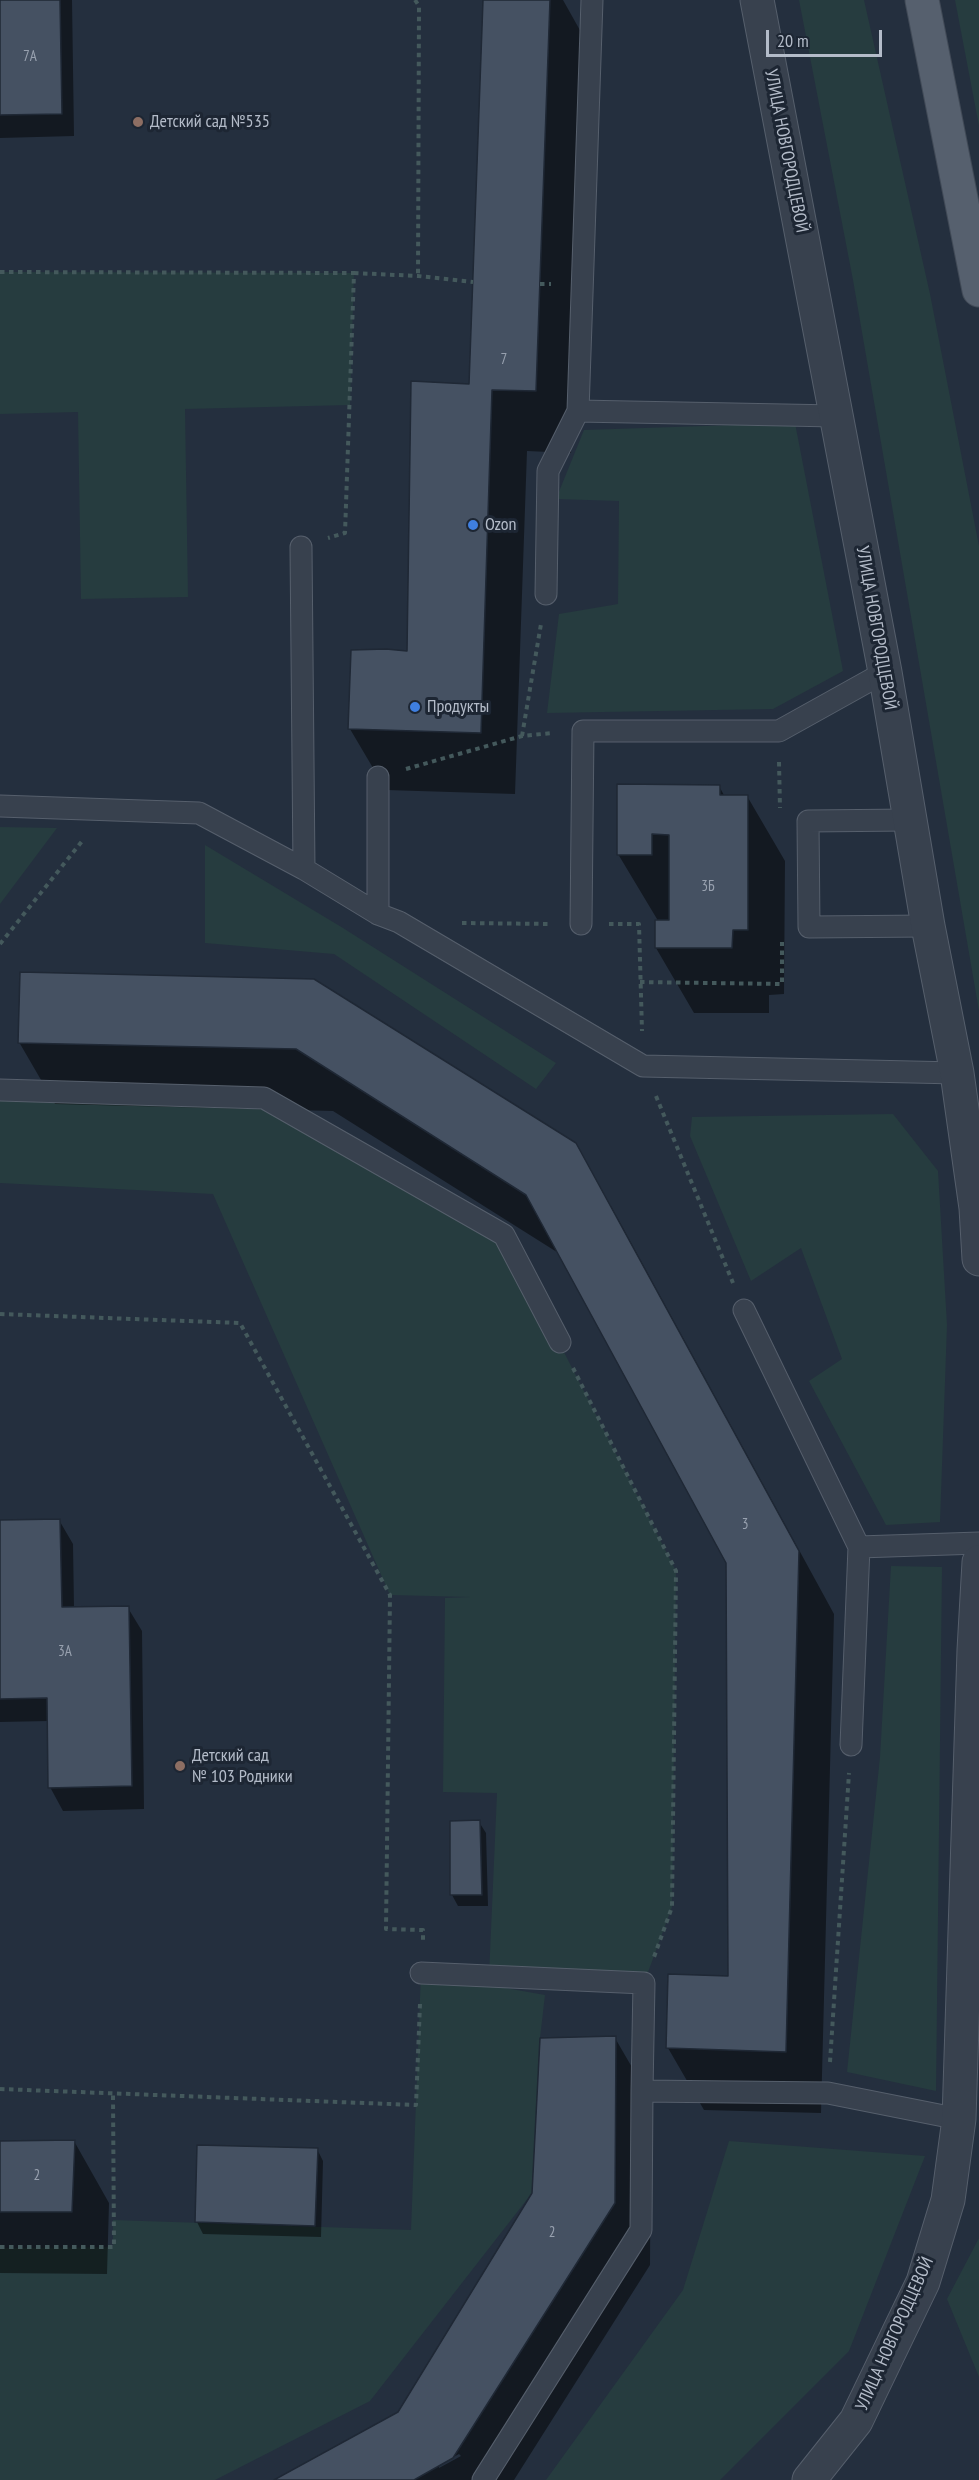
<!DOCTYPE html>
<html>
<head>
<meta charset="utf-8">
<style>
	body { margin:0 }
	#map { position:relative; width:979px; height:2480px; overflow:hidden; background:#242f3e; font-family:"PT Sans Narrow",sans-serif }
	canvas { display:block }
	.scale { position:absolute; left:766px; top:30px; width:116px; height:27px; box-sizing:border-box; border:3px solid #b4bcc9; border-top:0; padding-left:8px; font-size:18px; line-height:21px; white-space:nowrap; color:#b4bcc9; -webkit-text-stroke:4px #1d2633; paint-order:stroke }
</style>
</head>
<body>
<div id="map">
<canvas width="979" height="2480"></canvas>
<div class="scale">20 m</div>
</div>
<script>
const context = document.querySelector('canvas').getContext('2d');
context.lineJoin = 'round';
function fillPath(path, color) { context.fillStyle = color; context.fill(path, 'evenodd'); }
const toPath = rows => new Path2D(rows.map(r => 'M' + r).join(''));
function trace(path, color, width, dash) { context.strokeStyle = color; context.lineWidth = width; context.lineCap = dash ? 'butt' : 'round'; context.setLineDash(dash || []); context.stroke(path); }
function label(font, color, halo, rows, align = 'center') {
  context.font = font + ' "PT Sans Narrow",sans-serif'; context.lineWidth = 6; context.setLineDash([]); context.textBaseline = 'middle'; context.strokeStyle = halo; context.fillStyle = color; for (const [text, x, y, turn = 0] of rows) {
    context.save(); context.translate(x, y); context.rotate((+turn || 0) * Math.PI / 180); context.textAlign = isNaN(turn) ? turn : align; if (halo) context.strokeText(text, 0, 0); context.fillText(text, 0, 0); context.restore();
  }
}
fillPath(toPath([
	[799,0,864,0,930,294,979,546,979,1011,853,280],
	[955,0,979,0,979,126],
	[0,272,354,273,350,405,185,409,188,597,81,599,78,412,0,414],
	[795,423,843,671,773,709,547,713,559,614,618,604,619,501,556,499,584,430],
	[0,827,57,828,0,904],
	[205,845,343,928,556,1063,536,1089,334,954,205,943],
	[0,1090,264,1098,504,1235,676,1571,672,1907,644,1983,489,1976,497,1793,443,1792,445,1598,470,1597,390,1595,213,1194,0,1183],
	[893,1114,938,1171,947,1325,940,1522,886,1525,809,1381,842,1359,801,1248,751,1281,690,1136,692,1117],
	[891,1566,942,1567,936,2091,847,2072,880,1757],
	[421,1973,545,1995,540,2038,532,2193,370,2401,215,2480,0,2480,0,2248,113,2247,113,2220,411,2230],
	[729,2141,925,2156,849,2351,720,2480,546,2480,683,2290],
	[979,2238,979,2377,947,2299]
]), '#263c3f');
fillPath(toPath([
	[0,0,72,0,74,136,0,138],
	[484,0,563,0,586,41,571,453,527,451,515,794,386,790,350,729,409,652,471,385],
	[719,786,725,797,747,796,785,861,784,994,769,995,769,1013,694,1013,656,948,657,919,618,854],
	[314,980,611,1206,834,1614,821,2113,704,2110,668,2048,729,1978,728,1563,560,1254,333,1111,55,1104,19,1042],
	[59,1520,73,1544,74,1608,128,1608,142,1631,144,1809,63,1811,50,1787,49,1721,0,1722,0,1522],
	[479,1822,486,1833,488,1906,458,1906,452,1895],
	[615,2038,651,2100,650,2265,514,2480,277,2480,399,2414,533,2194],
	[459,2454,461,2456,439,2468,439,2465],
	[74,2141,109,2203,107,2274,0,2273,0,2143],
	[199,2146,317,2149,323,2161,321,2237,203,2234,197,2222]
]), '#0007');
const building = toPath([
	[0,0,60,0,62,114,0,115,0,0],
	[483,0,550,0,536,391,492,390,481,733,348,729,351,650,386,649,407,651,411,381,469,384,483,0],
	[617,784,720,785,720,795,748,795,748,930,733,930,732,948,655,948,655,920,669,920,669,835,652,834,652,855,617,855,617,784],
	[20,972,314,979,576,1143,799,1551,786,2052,666,2048,668,1974,728,1976,726,1563,526,1195,296,1049,18,1043,20,972],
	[60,1519,62,1607,129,1606,132,1786,48,1788,47,1698,0,1699,0,1520,60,1519],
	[480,1820,482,1895,450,1895,450,1821,480,1820],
	[616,2036,615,2203,453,2458,414,2480,274,2480,398,2412,532,2193,540,2038,616,2036],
	[75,2140,72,2212,0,2212,0,2141,75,2140],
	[197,2145,318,2148,315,2226,195,2222,197,2145]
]);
fillPath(building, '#455162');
trace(building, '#1f2835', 1.5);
const service = toPath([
	[578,411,592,0],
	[301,547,304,869],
	[546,594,548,471,578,411,836,416],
	[0,806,199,813,304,869,378,914,399,922,643,1066,957,1073],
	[910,820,808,821,809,927,928,926],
	[378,914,378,777],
	[581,924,583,731,779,731,885,672],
	[0,1090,264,1098,504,1235,560,1342],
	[744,1310,859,1547],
	[851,1745,859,1547,979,1543],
	[421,1973,644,1983,642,2091,828,2093,959,2119],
	[483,2480,641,2230,642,2091]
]);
const tertiary = toPath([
	[757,0,885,672,928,926,957,1073,976,1208,979,1259],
	[809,2480,856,2421,923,2282,948,2200,959,2119,974,1650,979,1562]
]);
const primary = toPath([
	[922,0,979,290]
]);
trace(service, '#565f6c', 23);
trace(tertiary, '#565f6c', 35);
trace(primary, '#414a57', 35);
trace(toPath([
	[415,0,419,6,418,276],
	[0,272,354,273,345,533,328,538],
	[354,273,418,276,473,282],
	[540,284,551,284],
	[522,736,541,624],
	[779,762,780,808],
	[406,769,522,736,552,733],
	[462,923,551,924],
	[609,924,639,924,642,1031],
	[0,944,83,840],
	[640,982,782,984,782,942],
	[656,1096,733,1283],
	[0,1314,240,1323,390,1595,386,1929,423,1930,423,1942],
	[573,1368,676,1571,672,1907,654,1957],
	[830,2062,849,1773],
	[0,2089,416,2105,420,2004],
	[0,2247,114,2247,113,2095]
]), '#44595c', 4, [4.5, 4.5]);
trace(service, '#38414e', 21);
trace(tertiary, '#38414e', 33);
trace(primary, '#56606e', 33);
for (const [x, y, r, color] of [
	[138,122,6,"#8d6e63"],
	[473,525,6,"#3f7fe0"],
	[415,707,6,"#3f7fe0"],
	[180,1766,6,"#8d6e63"]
]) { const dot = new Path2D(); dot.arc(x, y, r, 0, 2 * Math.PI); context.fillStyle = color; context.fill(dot); trace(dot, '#1d2633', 2); }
label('15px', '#98a1af', null, [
	["7А",30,57],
	["7",504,360],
	["3Б",708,887],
	["3",745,1525],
	["3А",65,1652],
	["2",37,2176],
	["2",552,2233]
]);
label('18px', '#b4bcc9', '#1d2633', [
	["Детский сад №535",150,122],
	["Ozon",485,525],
	["Продукты",427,707],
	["Детский сад",192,1756],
	["№ 103 Родники",192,1777]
], 'left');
label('18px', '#b4bcc9', '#1d2633', [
	["УЛИЦА НОВГОРОДЦЕВОЙ",786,151,79],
	["УЛИЦА НОВГОРОДЦЕВОЙ",876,628,80],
	["УЛИЦА НОВГОРОДЦЕВОЙ",895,2334,-66]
]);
</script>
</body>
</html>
